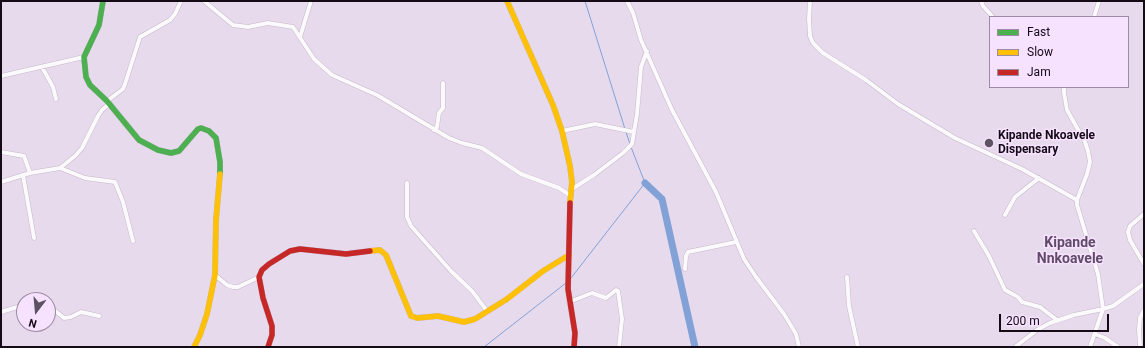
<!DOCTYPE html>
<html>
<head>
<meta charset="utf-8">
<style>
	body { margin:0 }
	#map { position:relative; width:1145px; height:348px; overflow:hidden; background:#e8daed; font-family:Roboto,sans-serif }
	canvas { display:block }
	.frame { position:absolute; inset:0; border:2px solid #140b17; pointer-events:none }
	.legend { position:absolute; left:989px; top:16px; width:140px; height:72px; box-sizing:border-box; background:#f6e1fe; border:1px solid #9c8ba2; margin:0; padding:5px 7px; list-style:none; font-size:12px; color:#140b17 }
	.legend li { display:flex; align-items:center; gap:8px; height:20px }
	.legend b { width:20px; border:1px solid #9c8ba2 }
	.north { position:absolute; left:16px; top:292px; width:40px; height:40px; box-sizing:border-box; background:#f6e1fe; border:1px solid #9c8ba2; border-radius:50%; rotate:196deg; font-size:11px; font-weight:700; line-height:16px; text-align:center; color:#140b17 }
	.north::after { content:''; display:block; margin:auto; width:14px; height:18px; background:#5e5362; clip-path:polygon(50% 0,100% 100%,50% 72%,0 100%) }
	.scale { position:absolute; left:999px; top:314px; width:110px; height:18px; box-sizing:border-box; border:2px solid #140b17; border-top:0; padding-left:5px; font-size:12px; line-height:14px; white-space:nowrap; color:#140b17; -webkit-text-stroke:3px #f6e1fe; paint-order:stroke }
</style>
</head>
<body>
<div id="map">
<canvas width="1145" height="348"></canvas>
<div class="frame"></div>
<ul class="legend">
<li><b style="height:5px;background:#4caf50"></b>Fast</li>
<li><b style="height:5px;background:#ffc107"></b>Slow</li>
<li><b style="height:5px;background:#c62828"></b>Jam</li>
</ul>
<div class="north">N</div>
<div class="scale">200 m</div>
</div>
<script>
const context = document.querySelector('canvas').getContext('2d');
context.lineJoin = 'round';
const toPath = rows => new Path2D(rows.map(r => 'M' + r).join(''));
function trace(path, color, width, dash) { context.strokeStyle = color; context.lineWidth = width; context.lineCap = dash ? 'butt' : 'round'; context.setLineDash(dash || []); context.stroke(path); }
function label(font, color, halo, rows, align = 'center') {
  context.font = font + ' Roboto,sans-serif'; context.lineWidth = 3; context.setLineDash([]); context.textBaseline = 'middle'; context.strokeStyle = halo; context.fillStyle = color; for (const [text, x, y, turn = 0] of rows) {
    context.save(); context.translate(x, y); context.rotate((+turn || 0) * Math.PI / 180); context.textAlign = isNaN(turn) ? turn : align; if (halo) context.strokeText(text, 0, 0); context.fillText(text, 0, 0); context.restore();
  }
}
trace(toPath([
	[585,1,625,129],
	[626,132,630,144],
	[571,278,645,183,631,147],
	[484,347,566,283]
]), '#81a1d7', 1);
trace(toPath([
	[645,183,662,199,695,347]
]), '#81a1d7', 7);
const street = toPath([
	[204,1,233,25,248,27,268,23,293,27,314,59,332,75,377,95,449,138,462,143,482,148,521,174,559,188,571,196],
	[627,1,633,13,641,40,672,110,716,192,744,259,756,277,784,314,796,334,799,347],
	[810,1,809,19,810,36,813,43,823,53,866,80,898,104,955,138,1022,169,1077,200],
	[981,1,983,6,993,17],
	[1094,17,1099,1],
	[300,37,311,1],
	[42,67,53,87,56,99],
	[1,76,84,57],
	[1064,87,1064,93,1067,110,1085,142,1088,151,1090,162,1087,174,1077,200,1077,205,1098,274,1103,309,1090,347],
	[107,101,123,89,125,84,140,37,170,20,175,14,181,1],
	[434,130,437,127,439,113,443,108,443,83],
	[562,131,595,124,634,132],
	[1,152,24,156,30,173],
	[60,168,85,178,115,182,123,202,133,241],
	[23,175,34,238],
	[1,182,30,173,60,168,75,156,82,148,98,116,102,110,109,104],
	[407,183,407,217,411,226,451,271,472,291,487,311],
	[572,189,594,175,623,153,632,144,637,114,641,67,647,51],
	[1144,214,1130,226,1128,232,1130,240,1144,264],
	[1005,215,1015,197,1039,178],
	[974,231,989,256,1005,290,1018,297,1022,302,1040,307,1057,320],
	[685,269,686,256,688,252,736,242],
	[215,275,227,285,233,287,238,287,259,277],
	[847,277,849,306,858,347],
	[569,302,592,293,606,298,616,290,618,291,622,319,619,347],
	[48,305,64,318,71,317,81,312,99,316],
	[1,312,24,305],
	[1095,334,1105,338,1118,347],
	[1015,347,1037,330,1050,323,1074,315,1103,309,1113,306,1144,284],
	[1140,347,1139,329,1140,318,1144,310]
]);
const fast = toPath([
	[103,1,99,25,84,57,86,77,90,85,107,101,139,140,158,150,171,153,179,151,198,129,201,128,209,131,216,138,220,162,220,174]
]);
const slow = toPath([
	[507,1,553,105,562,131,570,166,572,182,570,203],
	[370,251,380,250,386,255,411,316,417,318,438,316,464,322,475,319,507,299,543,271,569,255],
	[194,347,200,335,207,314,215,275,216,220,220,174]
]);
const jam = toPath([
	[570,203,568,289,575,333,574,347],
	[268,347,272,335,272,326,263,298,259,277,262,270,269,264,290,251,300,249,346,254,370,251]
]);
trace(street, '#c3b8c7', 5);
trace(fast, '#c3b8c7', 6);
trace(slow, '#c3b8c7', 6);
trace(jam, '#c3b8c7', 6);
trace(street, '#fcf9fc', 4);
trace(fast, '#4caf50', 5.5);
trace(slow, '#ffc107', 5.5);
trace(jam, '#c62828', 5.5);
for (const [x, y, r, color] of [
	[989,143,5,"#5e5362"]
]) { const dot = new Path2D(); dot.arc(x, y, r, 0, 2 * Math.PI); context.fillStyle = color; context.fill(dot); trace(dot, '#f6e1fe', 1.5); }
label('bold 12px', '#140b17', '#f6e1fe', [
	["Kipande Nkoavele",998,136],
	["Dispensary",998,150]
], 'left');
label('bold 14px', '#614b69', '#f6e1fe', [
	["Kipande",1070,243],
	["Nnkoavele",1070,259]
]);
</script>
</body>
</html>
